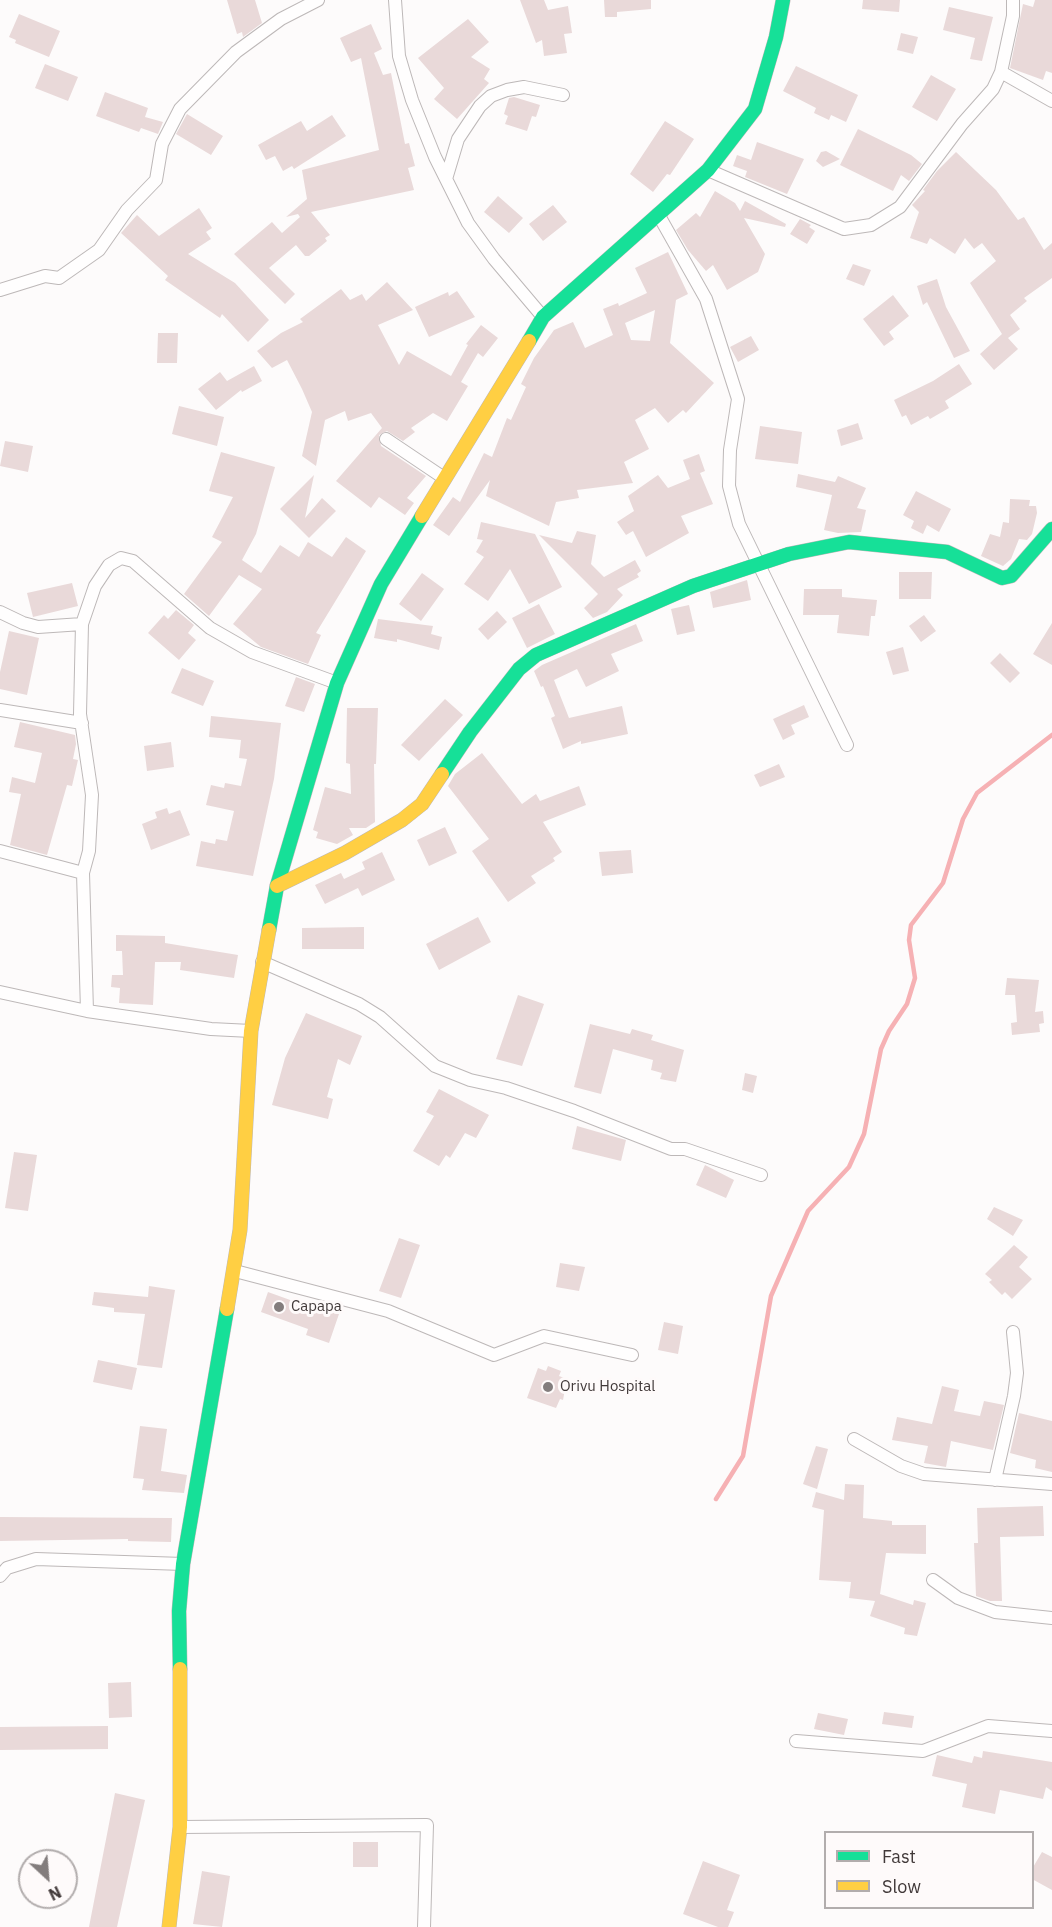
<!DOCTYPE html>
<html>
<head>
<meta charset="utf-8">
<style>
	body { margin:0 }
	#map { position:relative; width:1052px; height:1927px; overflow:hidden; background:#fdfbfb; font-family:"IBM Plex Sans",sans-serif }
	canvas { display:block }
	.legend { position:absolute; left:824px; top:1831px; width:210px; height:78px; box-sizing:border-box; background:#fefafa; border:2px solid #b2adad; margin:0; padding:8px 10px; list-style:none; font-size:18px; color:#413939 }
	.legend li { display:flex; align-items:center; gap:12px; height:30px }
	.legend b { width:30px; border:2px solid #b2adad }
	.north { position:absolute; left:18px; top:1849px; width:60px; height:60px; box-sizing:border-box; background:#fefafa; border:2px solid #b2adad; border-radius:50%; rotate:154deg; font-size:16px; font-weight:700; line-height:24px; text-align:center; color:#413939 }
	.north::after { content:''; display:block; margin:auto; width:21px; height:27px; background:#837d7d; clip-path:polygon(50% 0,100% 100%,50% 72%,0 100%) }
</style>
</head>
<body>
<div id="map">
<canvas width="1052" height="1927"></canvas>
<ul class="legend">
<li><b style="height:8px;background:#16e098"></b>Fast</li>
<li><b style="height:8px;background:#ffcf43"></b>Slow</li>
</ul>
<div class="north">N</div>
</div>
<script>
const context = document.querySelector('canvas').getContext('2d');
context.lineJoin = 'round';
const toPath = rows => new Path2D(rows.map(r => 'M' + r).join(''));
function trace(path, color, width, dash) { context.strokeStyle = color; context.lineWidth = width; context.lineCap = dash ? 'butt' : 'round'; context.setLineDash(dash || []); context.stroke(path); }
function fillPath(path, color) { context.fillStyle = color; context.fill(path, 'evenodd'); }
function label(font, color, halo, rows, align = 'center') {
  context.font = font + ' "IBM Plex Sans",sans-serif'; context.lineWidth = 6; context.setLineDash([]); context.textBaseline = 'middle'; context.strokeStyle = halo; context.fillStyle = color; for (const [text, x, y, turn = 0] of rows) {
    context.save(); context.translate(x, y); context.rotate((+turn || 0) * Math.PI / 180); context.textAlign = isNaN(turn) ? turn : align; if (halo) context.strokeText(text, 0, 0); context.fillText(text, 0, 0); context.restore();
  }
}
trace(toPath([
	[716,1499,743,1456,771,1296,808,1211,849,1167,864,1134,881,1049,889,1031,907,1004,915,978,909,940,911,925,943,883,963,819,977,793,1052,735]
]), '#f6b1b4', 4.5);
fillPath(toPath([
	[227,0,255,0,262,23,243,37,242,32,237,34],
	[520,0,544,0,548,10,568,6,572,33,564,34,567,53,544,56,542,40,536,43],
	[604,0,651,0,651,9,617,12,617,17,605,17],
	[863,0,900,0,899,12,862,9],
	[1035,0,1052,0,1052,73,1046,71,1043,80,1010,68,1023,4,1033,7],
	[949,7,993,17,982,61,970,59,975,38,943,30],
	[19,14,60,31,49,57,15,43,16,40,9,37],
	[468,19,489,42,471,57,490,69,484,79,489,83,457,119,434,99,444,88,418,58],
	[371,24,382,49,374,53,383,75,391,73,405,144,409,143,415,166,408,168,414,190,311,212,330,235,325,238,327,241,309,256,305,256,296,245,269,268,295,294,285,304,234,254,272,222,282,233,300,217,298,214,286,217,307,199,302,170,379,150,361,58,351,62,340,38],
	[901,33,918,37,913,54,897,50],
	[45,64,78,77,68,101,35,88],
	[796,66,858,95,846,122,831,115,829,120,814,113,816,108,783,91],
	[931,75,956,89,937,121,912,107],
	[105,92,148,108,145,117,163,122,158,134,141,128,139,132,96,116],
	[514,97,540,105,536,117,532,116,527,131,505,124,508,116,504,114,509,98],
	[187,114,223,136,211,155,176,134],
	[332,115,346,136,294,169,292,166,283,171,275,156,266,160,258,145,301,121,307,131],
	[665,121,694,139,670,175,667,174,653,192,630,174],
	[858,129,911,155,922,164,909,181,901,175,893,191,840,165],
	[757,142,804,159,787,194,745,177,747,171,733,166,737,155,751,160],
	[826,151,840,159,823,167,816,161,821,152],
	[956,152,996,190,1018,220,1024,217,1044,250,1052,243,1052,278,1024,298,1027,301,1010,315,1020,329,1008,338,1018,349,994,370,980,354,1002,334,970,283,996,261,982,243,974,249,965,238,955,254,930,238,927,244,910,238,919,212,912,205,925,191,923,190,937,171],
	[715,191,735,203,740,211,745,201,786,224,785,227,744,218,765,254,758,272,727,290,713,265,706,271,688,250,676,230,696,213,700,217],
	[498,196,523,218,509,233,484,212],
	[553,205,567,222,543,241,529,224],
	[199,208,212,228,206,232,211,239,188,254,235,283,269,320,248,342,222,314,220,318,165,280,168,276,121,233,137,215,159,236],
	[800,219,811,225,809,227,815,231,807,244,790,234],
	[668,252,688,294,676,300,670,343,714,383,686,413,683,410,668,423,655,408,635,420,649,449,624,462,633,483,577,490,579,498,556,502,549,526,486,496,490,480,449,536,433,525,453,497,460,502,484,453,492,457,507,418,511,420,526,387,521,384,534,358,554,330,573,322,585,348,613,335,603,309,618,303,619,306,647,293,635,268],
	[655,310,650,341,631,340,625,323],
	[853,264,871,270,864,286,846,279],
	[937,279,946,307,970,351,954,358,927,302,923,305,917,286],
	[387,282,413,310,378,325,399,365,407,351,451,376,468,345,466,344,481,325,498,338,483,357,478,353,461,382,468,386,447,421,433,413,411,428,415,432,403,441,387,431,379,435,381,446,426,476,407,498,414,503,405,515,379,497,371,508,336,481,382,428,371,413,348,421,345,411,325,420,316,466,302,456,312,412,302,389,287,360,272,368,257,351,281,333,303,322,300,319,341,289,350,300,362,294,366,301],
	[457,291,475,317,429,337,415,307,448,292,449,296],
	[893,295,909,316,889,332,894,339,884,346,863,319],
	[158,333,178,333,177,363,157,363],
	[751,336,759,350,738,362,730,347],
	[959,364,972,384,945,401,949,408,930,419,928,416,911,425,906,415,902,417,894,400,933,381],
	[254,366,262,381,242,392,241,390,216,410,198,389,220,372,227,381],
	[179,406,224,417,217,446,172,434],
	[858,423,863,439,841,446,837,430],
	[760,426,802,432,798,464,755,459],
	[5,441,33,446,28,472,0,466],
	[221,452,275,467,256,534,242,560,261,573,280,545,299,557,308,542,332,557,346,537,366,551,316,633,321,635,308,664,261,647,233,624,262,589,239,575,209,616,184,594,222,542,212,537,233,497,209,491],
	[699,454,705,471,700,473,713,504,681,516,689,533,646,557,633,531,626,535,617,522,634,511,628,496,658,475,668,488,690,479,683,460],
	[798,474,835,482,838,476,866,488,857,508,866,510,861,532,838,533,824,530,832,495,796,487],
	[314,475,305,518,322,498,336,511,309,538,280,509],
	[916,491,951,509,939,532,927,525,923,534,911,528,914,521,903,515],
	[1010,499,1030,500,1029,506,1036,506,1037,513,1032,534,1027,540,1019,539,1011,559,1003,566,981,556,990,534,1000,537,1003,522,1009,523],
	[481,522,535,534,562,587,529,604,510,569,488,601,464,584,484,557,476,552,483,540,477,539],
	[577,531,596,535,591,564,604,577,635,560,641,571,637,574,639,577,617,589,623,595,607,612,593,618,584,608,598,594,539,535,572,543],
	[899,572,932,572,931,599,899,599],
	[422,573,444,589,421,621,399,604],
	[747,580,751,600,713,608,710,592],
	[72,583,78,606,33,617,27,593],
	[804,589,842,589,842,597,877,600,875,616,871,616,869,636,837,633,839,615,803,615],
	[539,604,555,634,527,648,512,618],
	[689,605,695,631,677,635,671,609],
	[176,610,194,625,188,633,196,640,179,660,148,633,164,615,168,619],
	[497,611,507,622,488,640,478,629],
	[924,615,936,631,921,642,909,626],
	[378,619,433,626,431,634,442,637,439,650,397,639,397,642,374,638],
	[1052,623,1052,665,1033,654],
	[636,624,643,641,611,654,619,671,586,687,577,669,554,680,569,718,622,706,628,734,581,744,581,741,563,749,551,718,555,716,543,686,541,687,534,671,542,665],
	[9,631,39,638,27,695,0,689,0,672],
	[903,647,909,671,893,675,886,652],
	[1000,653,1020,673,1010,683,990,663],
	[182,668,214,681,203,706,171,693],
	[296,677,315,684,304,712,285,706],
	[445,699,463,715,419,761,401,745],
	[804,705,809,717,791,725,795,734,783,740,773,719],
	[347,708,378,708,376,764,374,764,375,822,366,828,349,828,353,835,337,844,316,838,318,832,313,830,325,787,351,794,350,764,346,763],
	[211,716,281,723,274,779,253,876,196,866,201,841,215,844,216,839,227,841,234,811,206,805,211,785,224,788,225,783,241,786,247,759,239,758,241,740,209,737],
	[20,722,75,735,76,744,73,759,78,760,72,786,67,785,47,855,10,845,21,794,9,792,12,777,35,783,42,753,14,747],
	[171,742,174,767,147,771,144,746],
	[482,753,522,804,536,794,540,801,579,786,586,805,543,822,562,852,553,858,555,861,531,876,536,883,508,902,472,851,489,839,448,786,455,774],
	[779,764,785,777,760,787,754,775],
	[167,808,169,814,180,810,190,835,151,850,142,824,157,818,155,812],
	[445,827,457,853,429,866,417,840],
	[631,850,633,873,602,876,599,852],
	[382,852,395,880,362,896,358,888,325,904,315,885,341,873,344,879,365,869,362,862],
	[478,917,491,942,439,970,426,944],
	[364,927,364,949,302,949,302,928],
	[116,935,165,936,165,943,238,955,234,978,180,970,181,962,155,962,153,1005,119,1003,120,988,111,987,112,975,123,975,122,951,116,951],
	[1007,978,1039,980,1035,1012,1043,1011,1044,1023,1039,1024,1040,1032,1012,1035,1011,1023,1017,1022,1015,995,1005,995],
	[518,995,544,1004,522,1066,496,1059],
	[306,1013,362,1036,350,1065,338,1059,327,1097,333,1099,328,1119,272,1105,285,1058],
	[590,1024,630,1034,632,1029,653,1035,651,1040,684,1050,676,1082,660,1079,662,1073,651,1070,653,1060,613,1049,601,1094,574,1087],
	[745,1073,757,1076,753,1093,742,1090],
	[439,1089,489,1115,476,1138,465,1133,450,1158,446,1155,439,1166,413,1151,434,1116,426,1112],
	[577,1126,626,1140,621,1161,572,1149],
	[14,1152,37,1155,28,1211,5,1208],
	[705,1165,734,1180,726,1198,696,1185],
	[994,1207,1023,1220,1013,1236,987,1219],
	[399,1238,420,1245,401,1298,379,1291],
	[1014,1245,1028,1257,1019,1267,1032,1279,1012,1299,1005,1292,1002,1295,989,1282,992,1280,985,1274],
	[560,1263,585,1267,579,1291,556,1287],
	[149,1286,175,1290,162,1368,137,1365,145,1314,114,1312,114,1308,92,1305,94,1292,148,1297],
	[268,1292,315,1309,316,1306,339,1314,329,1343,306,1335,308,1329,261,1312],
	[664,1322,683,1326,678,1354,658,1350],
	[98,1360,137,1368,132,1390,93,1382],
	[548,1366,561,1371,559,1376,567,1379,563,1400,560,1399,556,1408,527,1398,538,1368,546,1371],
	[942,1386,959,1390,954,1411,980,1416,984,1401,1004,1405,993,1450,951,1441,946,1467,924,1463,928,1446,892,1440,897,1417,932,1424],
	[1019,1413,1052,1421,1052,1472,1035,1468,1036,1460,1010,1453],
	[140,1426,167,1429,161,1471,187,1475,184,1493,142,1490,144,1479,133,1478],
	[816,1446,828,1449,817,1489,803,1484],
	[845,1484,864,1485,863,1518,892,1521,892,1525,926,1525,926,1554,886,1553,880,1594,913,1605,914,1600,926,1603,917,1636,904,1634,905,1628,870,1616,875,1601,849,1598,851,1582,819,1580,824,1510,812,1507,816,1492,844,1500],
	[1043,1506,1044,1536,1000,1537,1002,1601,990,1601,976,1596,974,1543,978,1543,977,1508],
	[0,1517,172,1518,171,1542,128,1541,128,1539,0,1541],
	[131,1682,132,1717,109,1718,108,1683],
	[884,1712,914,1716,912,1728,882,1724],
	[818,1713,848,1719,844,1735,814,1729],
	[108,1726,108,1749,0,1750,0,1727],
	[983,1751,1052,1762,1052,1791,1046,1787,1043,1799,1000,1790,995,1814,962,1807,967,1784,932,1776,937,1755,972,1763,974,1756,982,1758],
	[115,1793,145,1800,117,1927,89,1927],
	[353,1842,378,1842,378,1867,353,1867],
	[1042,1852,1052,1857,1052,1890,1032,1879,1032,1869],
	[703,1861,740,1875,727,1910,734,1912,728,1927,718,1927,683,1914],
	[202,1871,230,1876,222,1927,193,1924]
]), '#e9d9d9');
const street = toPath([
	[395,0,399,56,412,100,435,157,468,223,494,259,543,317],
	[1001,72,1052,101],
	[708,170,844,229,871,225,900,207,962,124,993,89,1001,72,1013,16,1013,0],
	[446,179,458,139,480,106,491,96,507,90,524,87,563,95],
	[658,214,706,299,738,399,730,450,729,486,739,524,847,745],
	[0,290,45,276,59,278,99,250,127,210,156,180,162,144,180,109,236,52,281,19,318,0],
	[386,439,444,478],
	[0,612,23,623,38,627,82,624],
	[0,710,82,723],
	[0,851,83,873],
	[262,962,359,1004,380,1017,435,1066,470,1080,506,1088,574,1111,671,1149,685,1149,761,1175],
	[0,992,87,1011,211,1029,251,1031],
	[87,1011,83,873,89,851,92,795,80,714,82,624,95,586,109,565,121,558,133,561,210,628,252,652,337,683],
	[235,1271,388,1311,494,1355,544,1336,632,1355],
	[854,1439,901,1466,924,1474,1052,1484],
	[995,1480,1014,1396,1017,1373,1013,1332],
	[0,1576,7,1568,36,1559,183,1564],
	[933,1580,958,1598,995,1612,1052,1618],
	[796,1741,923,1751,988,1726,1052,1731],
	[180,1827,427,1825,424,1927]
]);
const fast = toPath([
	[529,341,543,317,708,170,755,109,776,37,783,0],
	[442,774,470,732,519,669,536,655,693,586,789,554,849,542,947,552,1002,578,1011,576,1052,529],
	[269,930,277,886,337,683,381,584,422,516],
	[180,1669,179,1611,183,1564,227,1309]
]);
const slow = toPath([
	[422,516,529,341],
	[277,886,345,853,402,820,422,804,442,774],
	[227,1309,240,1230,251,1031,269,930],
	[169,1927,180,1827,180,1669]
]);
trace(street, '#bdb8b8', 14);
trace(fast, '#bdb8b8', 15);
trace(slow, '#bdb8b8', 15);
trace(street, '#fffefe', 12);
trace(fast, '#16e098', 14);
trace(slow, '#ffcf43', 14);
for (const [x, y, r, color] of [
	[279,1307,6,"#837d7d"],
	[548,1387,6,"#837d7d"]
]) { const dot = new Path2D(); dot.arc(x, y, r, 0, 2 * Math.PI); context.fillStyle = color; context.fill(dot); trace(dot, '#fefafa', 2); }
label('15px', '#413939', '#fefafa', [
	["Capapa",291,1307],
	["Orivu Hospital",560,1387]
], 'left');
</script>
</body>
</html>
